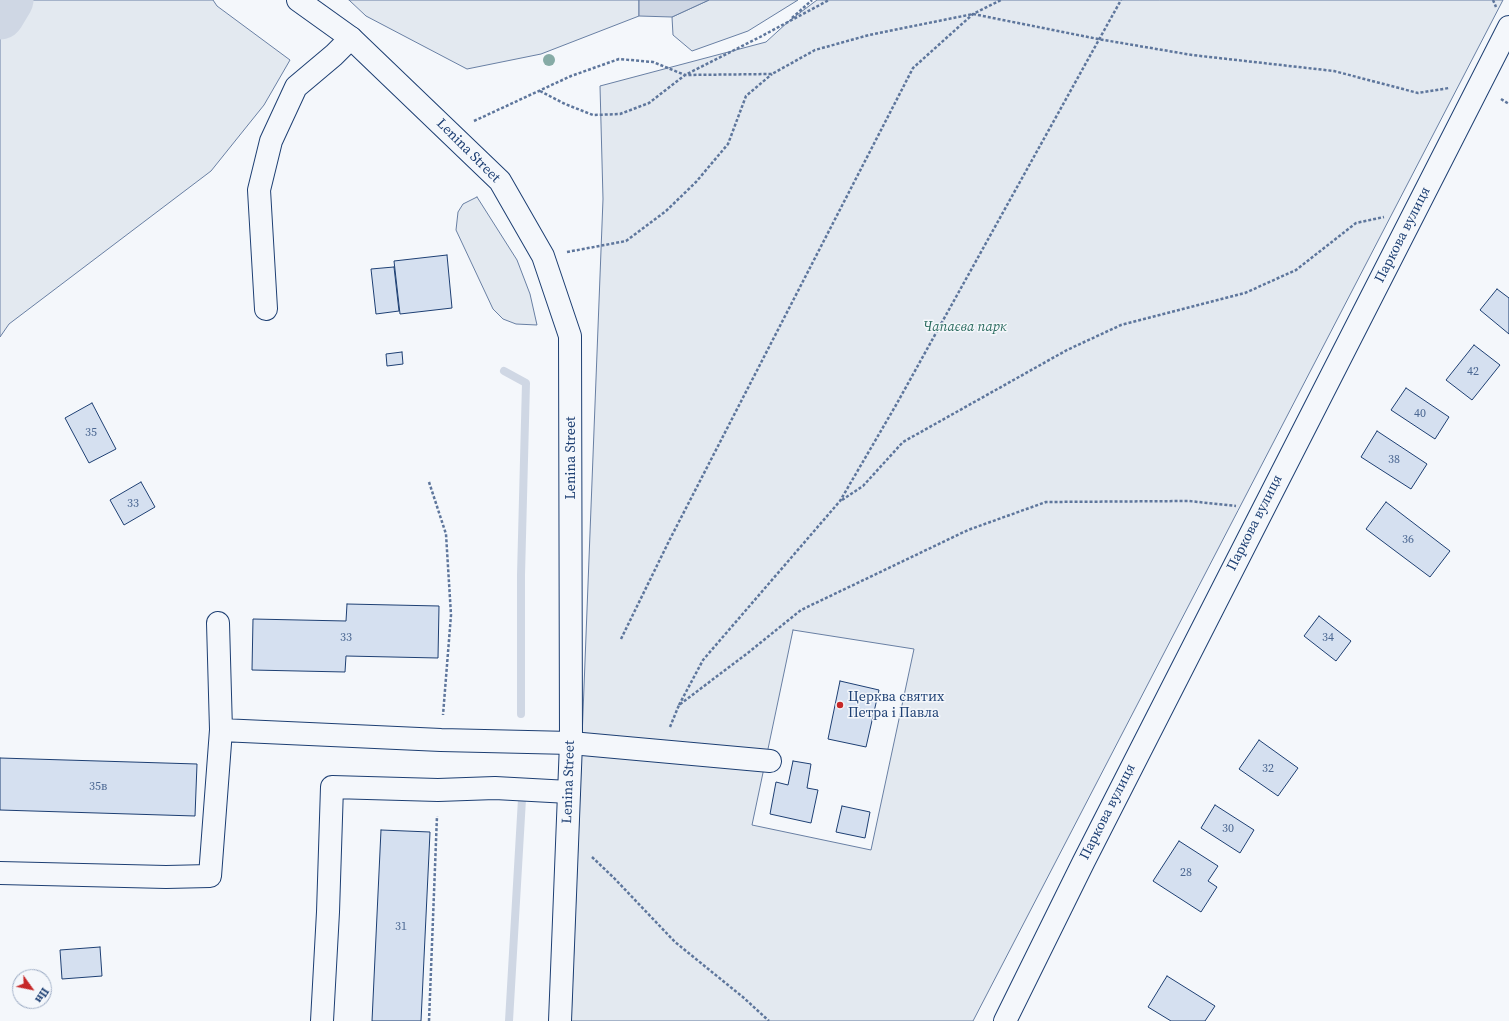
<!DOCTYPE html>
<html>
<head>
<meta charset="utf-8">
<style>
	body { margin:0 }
	#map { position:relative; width:1509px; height:1021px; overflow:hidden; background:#f4f7fb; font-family:"Source Serif 4",serif }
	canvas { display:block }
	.north { position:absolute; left:12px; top:969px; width:40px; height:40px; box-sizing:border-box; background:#f4f7fb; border:1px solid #9eadc5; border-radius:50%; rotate:123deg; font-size:11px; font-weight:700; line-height:16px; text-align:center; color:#1d3f73 }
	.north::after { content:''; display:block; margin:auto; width:14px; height:18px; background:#c62828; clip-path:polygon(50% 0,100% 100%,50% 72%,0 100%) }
</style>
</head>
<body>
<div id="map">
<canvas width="1509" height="1021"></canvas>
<div class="north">Пн</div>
</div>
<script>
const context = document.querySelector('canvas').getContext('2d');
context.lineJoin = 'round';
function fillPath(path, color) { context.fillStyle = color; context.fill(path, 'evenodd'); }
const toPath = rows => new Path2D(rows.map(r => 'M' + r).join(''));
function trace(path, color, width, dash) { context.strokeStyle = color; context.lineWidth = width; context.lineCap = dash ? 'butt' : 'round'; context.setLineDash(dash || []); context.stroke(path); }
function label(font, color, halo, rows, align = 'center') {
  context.font = font + ' "Source Serif 4",serif'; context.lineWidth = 3; context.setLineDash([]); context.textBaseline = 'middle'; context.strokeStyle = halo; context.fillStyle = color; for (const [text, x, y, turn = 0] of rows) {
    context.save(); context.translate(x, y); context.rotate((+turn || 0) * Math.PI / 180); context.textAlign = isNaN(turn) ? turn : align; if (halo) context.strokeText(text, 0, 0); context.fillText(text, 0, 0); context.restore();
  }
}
const green = toPath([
	[0,0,213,0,217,6,290,60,264,105,211,171,9,324,0,337,0,0],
	[349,0,639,0,639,16,541,54,467,69,366,16,349,0],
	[709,0,798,0,748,31,692,51,673,35,672,17,709,0],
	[817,0,1503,0,973,1021,571,1021,603,199,600,86,766,42,789,21,817,0],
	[793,630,914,649,871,850,752,825,793,630],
	[477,197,517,260,530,294,537,325,516,324,503,319,493,309,456,230,458,212,463,204,477,197]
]);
fillPath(green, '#e3e9f0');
trace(green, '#687fa3', 1);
const water = toPath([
	[639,0,709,0,672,17,639,16,639,0]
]);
fillPath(water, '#cfd7e4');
trace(water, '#687fa3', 1);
trace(toPath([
	[504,371,526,383,521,575,521,714],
	[509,1021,522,799]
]), '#cfd7e4', 8);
trace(toPath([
	[0,15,9,0]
]), '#cfd7e4', 49);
const building = toPath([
	[447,255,452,308,400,314,394,261,447,255],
	[394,267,399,311,376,314,371,269,394,267],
	[1497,289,1509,298,1509,334,1480,310,1497,289],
	[1474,345,1500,365,1472,400,1446,380,1474,345],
	[402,352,403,364,387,366,386,354,402,352],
	[1406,388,1449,417,1435,439,1391,410,1406,388],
	[92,403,116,449,89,463,65,418,92,403],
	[1377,431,1427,464,1411,489,1361,457,1377,431],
	[141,482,155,507,124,525,110,500,141,482],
	[1386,502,1450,551,1430,577,1366,529,1386,502],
	[347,604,439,606,438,658,346,656,345,672,252,670,253,619,346,621,347,604],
	[1319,616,1351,641,1336,661,1304,636,1319,616],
	[840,681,879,690,866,747,828,739,840,681],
	[1259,740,1298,768,1278,796,1239,769,1259,740],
	[0,758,197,764,195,816,0,810,0,758],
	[793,761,811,764,807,788,818,790,811,823,770,814,776,782,788,785,793,761],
	[1215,805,1254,830,1240,853,1201,828,1215,805],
	[842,806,870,812,865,838,836,832,842,806],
	[381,830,430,832,421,1021,372,1021,381,830],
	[1179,841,1218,866,1208,881,1217,887,1201,912,1153,881,1179,841],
	[100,947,102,976,62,979,60,950,100,947],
	[1167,976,1215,1006,1205,1021,1171,1021,1148,1007,1167,976]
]);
fillPath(building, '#d5e0f0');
trace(building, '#1d3f73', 1);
const minor = toPath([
	[266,309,259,190,271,141,296,87,334,55,351,38],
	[218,623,221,730],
	[0,873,166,877,210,876,221,730,441,740,571,743,770,761],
	[322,1021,328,912,332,787,438,790,495,788,569,792],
	[1005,1021,1084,861,1509,27]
]);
const major = toPath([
	[298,0,351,38,500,181,543,256,570,336,571,743,560,1021]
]);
trace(minor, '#1d3f73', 24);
trace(major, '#1d3f73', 24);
trace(toPath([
	[1493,0,1496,7],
	[792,18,812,0],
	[540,91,565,104,593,115,620,114,649,103,685,75,760,37,829,0],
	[1501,99,1509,104],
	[474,121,571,76,619,59,653,62,685,75,772,74,815,50,869,35,973,14,1098,39,1192,55,1334,71,1418,93,1449,88],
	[567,252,626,241,666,211,696,182,728,144,746,96,772,74],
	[429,482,446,534,451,615,443,715],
	[842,500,863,486,903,442,1067,350,1121,325,1245,293,1296,270,1356,223,1384,217],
	[621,639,669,541,913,68,973,14,1001,0],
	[679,705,703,660,840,501,896,405,1121,0],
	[670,727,679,705,749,652,801,610,968,530,1046,502,1189,501,1236,506],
	[592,857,614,878,675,942,744,998,769,1021],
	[429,1021,437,816]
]), '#5e769c', 2.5, [3, 2]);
trace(minor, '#f4f7fb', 22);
trace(major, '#f4f7fb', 22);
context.fillStyle = '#86aba6';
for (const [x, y] of [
	[549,60]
]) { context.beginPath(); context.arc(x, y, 6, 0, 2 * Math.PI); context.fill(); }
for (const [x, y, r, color] of [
	[840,705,4,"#c62828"]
]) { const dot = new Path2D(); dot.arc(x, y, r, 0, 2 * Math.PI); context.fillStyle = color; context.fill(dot); trace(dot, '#f4f7fb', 1.5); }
label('12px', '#4b6792', null, [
	["42",1473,372],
	["40",1420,414],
	["35",91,433],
	["38",1394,460],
	["33",133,504],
	["36",1408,540],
	["33",346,638],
	["34",1328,638],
	["32",1268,769],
	["35в",98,787],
	["30",1228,829],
	["28",1186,873],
	["31",401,927]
]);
label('14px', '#1d3f73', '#f4f7fb', [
	["Lenina Street",468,151,45],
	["Паркова вулиця",1403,235,-63],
	["Lenina Street",571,458,-90],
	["Паркова вулиця",1255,523,-63],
	["Lenina Street",569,782,-88],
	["Паркова вулиця",1108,812,-63]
]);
label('italic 14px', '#2c6c60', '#f4f7fb', [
	["Чапаєва парк",965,327]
]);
label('14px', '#1d3f73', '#f4f7fb', [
	["Церква святих",848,697],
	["Петра і Павла",848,713]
], 'left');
</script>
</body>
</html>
